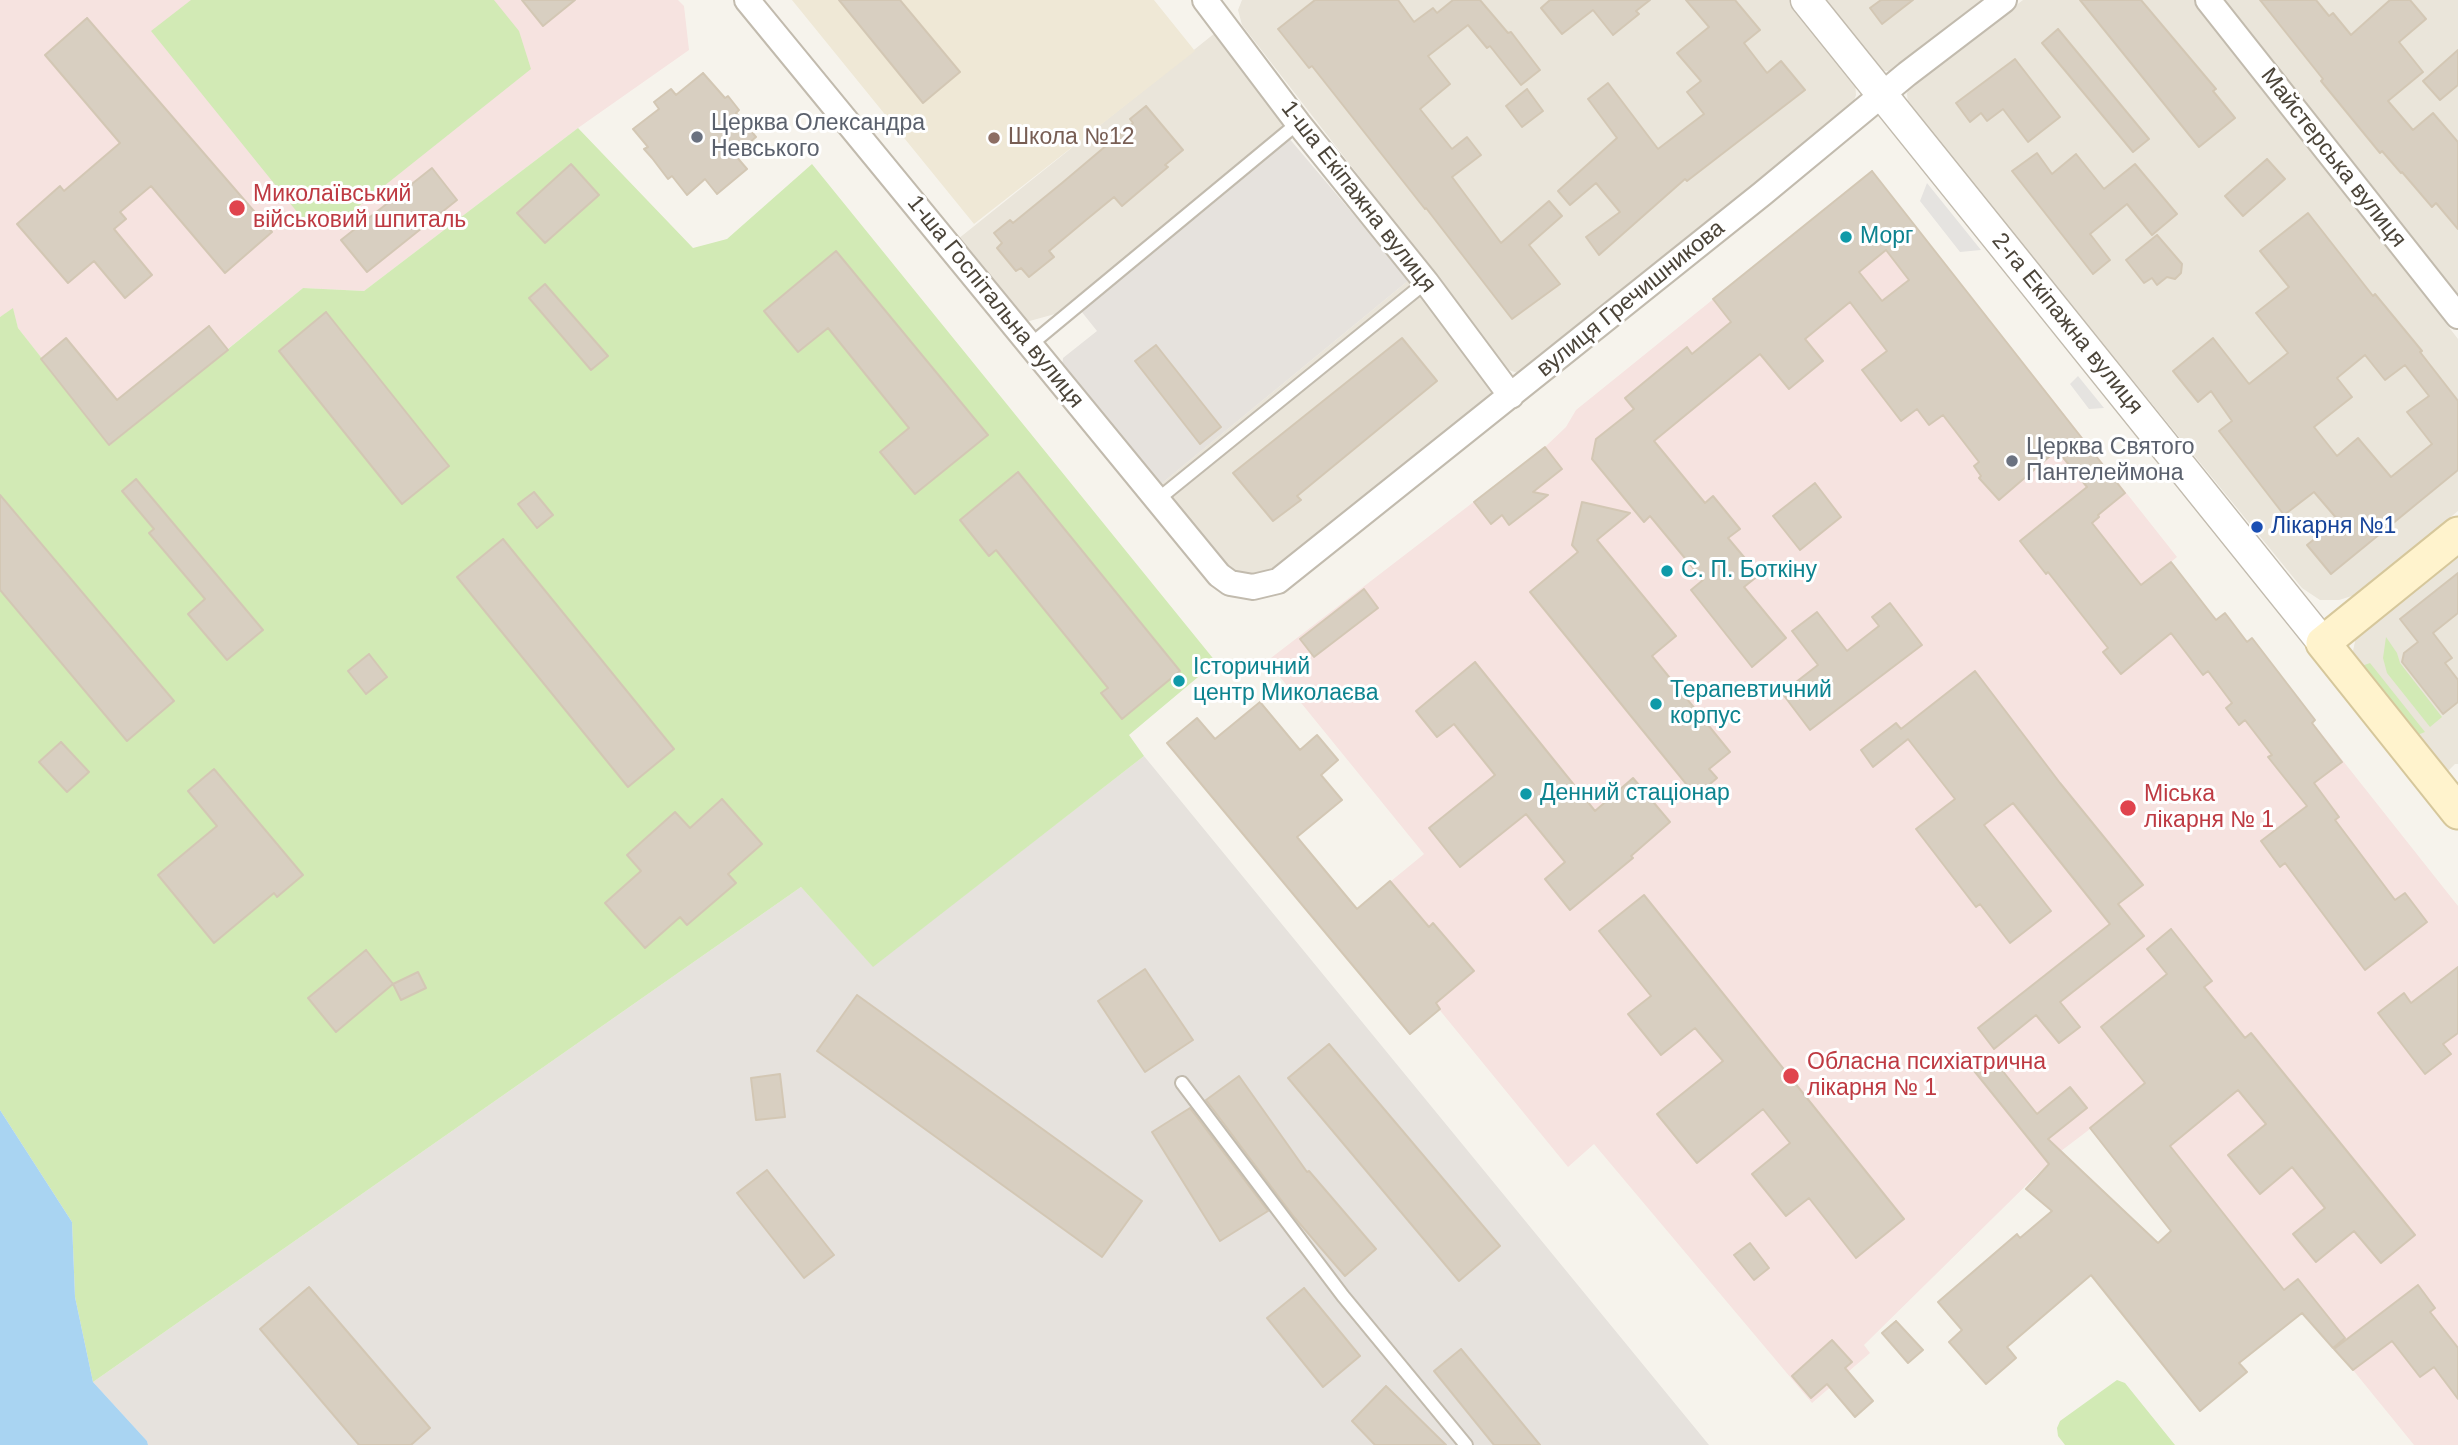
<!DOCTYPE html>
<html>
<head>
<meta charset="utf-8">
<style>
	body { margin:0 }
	canvas { display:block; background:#f6f3ec }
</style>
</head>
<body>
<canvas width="2458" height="1445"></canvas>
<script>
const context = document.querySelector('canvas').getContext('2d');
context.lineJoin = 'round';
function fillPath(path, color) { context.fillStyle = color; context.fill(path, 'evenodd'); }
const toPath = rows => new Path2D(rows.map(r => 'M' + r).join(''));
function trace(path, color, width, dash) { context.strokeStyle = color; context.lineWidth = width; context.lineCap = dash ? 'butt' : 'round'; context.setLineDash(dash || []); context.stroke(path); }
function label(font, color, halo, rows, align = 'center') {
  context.font = font + ' Arial,sans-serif'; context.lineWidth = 6; context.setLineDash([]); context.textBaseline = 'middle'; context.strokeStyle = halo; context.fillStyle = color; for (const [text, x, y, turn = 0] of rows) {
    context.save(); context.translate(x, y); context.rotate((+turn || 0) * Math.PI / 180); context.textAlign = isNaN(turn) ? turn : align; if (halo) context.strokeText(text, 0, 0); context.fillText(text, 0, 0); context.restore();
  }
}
fillPath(toPath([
	[1242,0,1790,0,1855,82,1856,95,1851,109,1520,374,1509,370,1242,25,1238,10],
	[1823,0,1986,0,1893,71,1885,71,1877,67],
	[2023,0,2196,0,2458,339,2458,511,2355,595,2339,600,2320,600,2302,588,1908,104,1907,93,1912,85],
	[2219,0,2458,0,2458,297],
	[1215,33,1289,124,1055,314,1026,322,958,239],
	[1409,280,1490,381,1492,393,1484,402,1278,568,1262,575,1239,575,1226,567,1161,484],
	[2458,552,2458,764,2455,764,2445,774,2357,664,2353,651,2356,637]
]), '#eae5da');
fillPath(toPath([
	[1288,137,1409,280,1161,484,1062,366,1063,358,1097,331,1081,311],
	[1144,756,1709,1445,148,1445,147,1441,93,1382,801,887,873,966]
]), '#e6e2dd');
fillPath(toPath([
	[792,0,1154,0,1195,51,974,224]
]), '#efe8d6');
fillPath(toPath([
	[0,0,678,0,684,6,689,50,578,128,364,291,303,288,109,445,18,328,13,309,0,317],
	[1872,171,2177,557,2171,562,2211,614,2247,642,2252,638,2315,720,2313,723,2458,906,2458,1445,2414,1445,2353,1370,2302,1313,2262,1344,2090,1129,2061,1151,1864,1345,1870,1353,1812,1403,1594,1144,1568,1167,1357,909,1424,854,1267,661,1545,447,1566,427,1576,410]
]), '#f6e3e0');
fillPath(toPath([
	[191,0,494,0,519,31,531,69,340,221,302,218,151,31],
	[578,128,693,248,727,239,812,164,1216,662,1129,735,1144,756,873,967,801,887,93,1382,75,1297,72,1222,0,1110,0,317,13,308,18,328,110,445,303,288,364,291],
	[2386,637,2397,653,2400,663,2442,717,2430,727,2387,673,2383,658],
	[2370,663,2425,732,2415,736,2359,667],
	[2117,1380,2125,1383,2175,1445,2065,1445,2058,1436,2057,1428,2060,1421]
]), '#d2eab5');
fillPath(toPath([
	[1927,183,1981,250,1960,252,1920,201],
	[2078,376,2104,408,2089,409,2070,384]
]), '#e5e3e0');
fillPath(toPath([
	[0,1110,72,1222,75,1297,93,1382,147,1441,148,1445,0,1445]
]), '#a9d4f2');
const building = toPath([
	[522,0,575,0,543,26,522,0],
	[839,0,900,0,960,72,923,103,839,0],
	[1315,0,1398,0,1414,22,1433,8,1437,13,1453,0,1480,0,1508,33,1511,32,1540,70,1521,85,1490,46,1487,48,1468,25,1428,56,1450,84,1420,109,1452,149,1467,137,1481,155,1452,177,1501,243,1549,201,1562,216,1529,245,1560,284,1512,319,1426,208,1425,209,1312,66,1309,68,1278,29,1315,0],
	[1550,0,1650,0,1636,11,1639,14,1613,35,1593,10,1562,34,1541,8,1550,0],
	[1686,0,1735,0,1760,30,1744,43,1767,73,1781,61,1805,90,1687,181,1685,179,1599,255,1586,237,1620,212,1596,183,1570,205,1558,191,1617,138,1588,99,1608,83,1658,149,1704,114,1687,92,1701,81,1677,53,1709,27,1686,0],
	[1881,0,1913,0,1882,24,1870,8,1881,0],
	[2080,0,2141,0,2216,89,2213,91,2235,118,2199,147,2080,0],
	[2260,0,2316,0,2329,16,2333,13,2351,35,2390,0,2410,0,2426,19,2399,42,2423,72,2388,101,2413,130,2433,113,2458,142,2458,229,2436,203,2432,207,2402,172,2401,173,2382,151,2380,153,2321,81,2323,79,2260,0],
	[87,18,272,232,225,273,151,186,120,212,126,219,114,229,152,275,125,298,94,261,68,283,17,224,60,186,64,191,120,143,45,55,87,18],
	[2058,29,2149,139,2133,152,2042,43,2058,29],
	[2458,50,2458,85,2440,100,2423,81,2458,50],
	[2015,59,2060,117,2028,142,2003,109,1987,121,1981,113,1970,122,1956,103,2015,59],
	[703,73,725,98,728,96,739,110,736,113,756,137,735,155,747,169,717,194,705,179,687,195,672,176,668,179,652,158,644,149,648,147,633,129,659,109,654,102,671,89,676,95,703,73],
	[1527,89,1543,111,1522,127,1506,106,1527,89],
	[1146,106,1183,150,1165,165,1168,167,1122,206,1114,197,1086,220,1049,251,1054,257,1029,277,1021,268,1016,271,997,248,1002,243,994,233,1010,220,1013,223,1062,183,1133,123,1130,119,1146,106],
	[2037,153,2052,174,2076,154,2104,189,2135,164,2177,214,2152,235,2127,204,2090,234,2110,260,2093,274,2012,171,2037,153],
	[2267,159,2285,179,2243,216,2225,196,2267,159],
	[571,164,599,195,545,243,517,213,571,164],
	[432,168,457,200,367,272,341,240,432,168],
	[1872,171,2125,493,2098,515,2099,517,2092,523,2141,585,2171,562,2216,620,2225,613,2247,642,2252,638,2315,720,2312,723,2342,762,2314,783,2339,817,2335,820,2395,900,2405,893,2427,922,2365,970,2285,863,2280,867,2261,841,2307,806,2268,757,2272,755,2245,720,2239,725,2226,708,2232,703,2208,671,2203,675,2171,633,2121,674,2103,652,2108,648,2048,572,2046,574,2020,541,2087,487,2057,450,1999,500,1979,478,1981,476,1974,466,1979,462,1943,415,1929,425,1917,409,1901,421,1862,370,1887,351,1850,302,1805,339,1823,361,1789,389,1760,354,1654,441,1705,503,1713,496,1740,529,1728,538,1759,575,1744,587,1786,638,1752,667,1691,590,1703,580,1650,516,1644,522,1592,459,1596,439,1634,409,1625,398,1687,347,1692,354,1731,322,1713,299,1872,171],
	[1886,250,1909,280,1882,301,1859,272,1886,250],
	[2308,213,2373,296,2375,294,2422,351,2420,352,2458,401,2458,470,2331,574,2307,545,2338,520,2314,492,2284,515,2219,431,2232,421,2211,391,2198,402,2173,371,2213,338,2249,384,2288,353,2256,313,2289,287,2260,251,2308,213],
	[2365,355,2385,380,2405,365,2429,396,2407,412,2432,444,2391,477,2358,438,2337,456,2314,427,2352,397,2337,378,2365,355],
	[2157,235,2182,264,2181,273,2175,279,2167,277,2157,285,2152,278,2144,283,2126,260,2157,235],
	[836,251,988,435,915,494,880,452,909,428,828,328,798,352,764,311,836,251],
	[545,284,608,356,591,370,529,298,545,284],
	[326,312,449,466,402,504,279,351,326,312],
	[209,326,228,350,109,445,41,359,66,338,117,400,209,326],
	[1402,338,1437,381,1297,496,1301,500,1273,521,1233,473,1402,338],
	[1156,345,1221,427,1200,444,1135,361,1156,345],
	[1545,447,1562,469,1533,492,1548,495,1509,525,1502,515,1491,524,1474,502,1545,447],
	[1018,472,1180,671,1122,719,1101,693,1108,688,996,550,989,556,960,520,1018,472],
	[136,479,263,630,227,660,188,614,205,599,149,533,154,529,122,491,136,479],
	[1815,483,1841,517,1800,550,1773,516,1815,483],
	[534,492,553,515,537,528,518,504,534,492],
	[0,495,174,701,127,741,0,590,0,495],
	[1582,502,1630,513,1597,540,1676,636,1652,656,1730,752,1709,769,1717,778,1696,796,1530,592,1578,552,1572,545,1582,502],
	[503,539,674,749,628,787,457,577,503,539],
	[2458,573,2458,613,2433,633,2452,658,2445,663,2458,680,2458,702,2443,714,2402,662,2404,653,2418,642,2400,619,2458,573],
	[1364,589,1378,608,1314,657,1300,639,1364,589],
	[1890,603,1922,645,1810,730,1782,693,1818,665,1792,631,1817,612,1847,651,1879,626,1872,617,1890,603],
	[369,654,387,677,366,694,348,671,369,654],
	[1475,662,1595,811,1633,778,1670,822,1631,856,1633,858,1570,910,1545,879,1565,862,1526,814,1460,867,1429,828,1495,775,1454,724,1437,737,1416,711,1475,662],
	[1975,671,2060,783,2143,885,2118,904,2144,936,2060,1002,2080,1027,2059,1043,2036,1015,1994,1049,1978,1028,2110,924,2013,803,1984,825,2051,911,2010,943,1980,904,1976,907,1916,829,1955,799,1908,739,1873,767,1861,750,1896,723,1901,729,1975,671],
	[1260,702,1300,750,1317,735,1338,760,1321,775,1342,800,1297,837,1357,909,1390,881,1429,927,1433,923,1474,971,1436,1003,1440,1009,1410,1034,1167,743,1197,718,1215,739,1260,702],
	[61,742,89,772,67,792,39,762,61,742],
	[214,769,303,875,277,897,274,893,214,943,158,875,217,826,188,791,214,769],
	[722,799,762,844,728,874,736,883,687,925,680,917,645,948,605,903,641,871,627,855,675,812,690,828,722,799],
	[1644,895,1904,1219,1856,1258,1809,1198,1786,1216,1752,1174,1790,1143,1763,1109,1697,1163,1657,1114,1723,1061,1695,1028,1661,1055,1628,1014,1651,996,1599,931,1644,895],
	[2171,929,2212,981,2204,987,2245,1038,2251,1033,2415,1235,2381,1263,2354,1231,2316,1262,2293,1234,2325,1208,2292,1167,2260,1194,2228,1155,2266,1124,2238,1090,2170,1146,2284,1290,2298,1279,2345,1338,2333,1348,2302,1313,2239,1363,2247,1372,2200,1411,2091,1275,2007,1347,2016,1358,1986,1384,1949,1342,1962,1330,1938,1302,2017,1234,2020,1238,2052,1211,2026,1189,2049,1164,1971,1067,1989,1054,2037,1114,2070,1087,2087,1108,2048,1139,2158,1243,2171,1231,2090,1128,2145,1083,2101,1027,2167,974,2147,949,2171,929],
	[366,950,393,984,336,1032,308,998,366,950],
	[2458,967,2458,1033,2443,1044,2451,1054,2425,1074,2378,1013,2404,993,2411,1003,2458,967],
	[1145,969,1193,1040,1145,1072,1098,1001,1145,969],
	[418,972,426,988,401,1000,393,984,418,972],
	[857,995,1142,1201,1102,1257,817,1051,857,995],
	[1329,1044,1500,1246,1459,1281,1288,1078,1329,1044],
	[780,1074,785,1117,756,1120,751,1078,780,1074],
	[1239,1076,1307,1172,1309,1171,1376,1249,1345,1276,1294,1217,1206,1100,1239,1076],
	[1190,1108,1268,1211,1220,1241,1152,1132,1190,1108],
	[767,1170,834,1255,804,1278,737,1193,767,1170],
	[1750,1243,1769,1268,1754,1280,1734,1255,1750,1243],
	[2418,1285,2435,1308,2430,1312,2458,1348,2458,1399,2434,1367,2420,1377,2392,1341,2353,1370,2334,1349,2418,1285],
	[309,1287,430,1428,411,1445,359,1445,260,1329,309,1287],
	[1304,1288,1360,1356,1323,1387,1267,1318,1304,1288],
	[1896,1321,1923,1350,1908,1363,1882,1333,1896,1321],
	[1832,1340,1852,1362,1845,1368,1873,1401,1855,1417,1827,1384,1811,1398,1792,1376,1832,1340],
	[1461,1349,1540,1445,1494,1445,1434,1371,1461,1349],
	[1386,1386,1446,1445,1375,1445,1352,1421,1386,1386]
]);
fillPath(building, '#d8cfc1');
trace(building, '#d3c7b4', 2);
const service = toPath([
	[1030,345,1298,123],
	[1157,500,1426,282],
	[1182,1083,1343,1296,1466,1445]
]);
const minor = toPath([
	[747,0,1219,575,1230,583,1253,587,1278,581,1762,194,1907,74,2004,0],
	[1205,0,1298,123,1426,282,1511,396],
	[2208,0,2458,316]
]);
const tertiary = toPath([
	[1806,0,2323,643]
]);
const secondary = toPath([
	[2458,534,2323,643,2458,812]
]);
trace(service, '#c2bbae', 16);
trace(minor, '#c2bbae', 28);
trace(tertiary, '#c2bbae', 33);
trace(secondary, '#d6c79b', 37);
trace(service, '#fff', 12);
trace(minor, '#fff', 24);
trace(tertiary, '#fff', 30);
trace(secondary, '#fff3cd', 33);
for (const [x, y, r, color] of [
	[697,137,7,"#6b7280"],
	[994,138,7,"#8d6e63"],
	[237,208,9,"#e0444e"],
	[1846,237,7,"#0f9aa8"],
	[2012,461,7,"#6b7280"],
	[2257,527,7,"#1a4fb4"],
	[1667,571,7,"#0f9aa8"],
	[1179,681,7,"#0f9aa8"],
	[1656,704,7,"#0f9aa8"],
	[1526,794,7,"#0f9aa8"],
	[2128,808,9,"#e0444e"],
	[1791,1076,9,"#e0444e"]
]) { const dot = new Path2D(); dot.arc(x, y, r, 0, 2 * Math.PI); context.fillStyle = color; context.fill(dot); trace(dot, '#fff', 2.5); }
label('23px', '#5b616d', '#fff', [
	["Церква Олександра",711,124],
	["Невського",711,150],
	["Церква Святого",2026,448],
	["Пантелеймона",2026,474]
], 'left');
label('23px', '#785e54', '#fff', [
	["Школа №12",1008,138]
], 'left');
label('23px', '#4b4439', '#fff', [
	["Майстерська вулиця",2333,158,52],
	["1-ша Екіпажна вулиця",1358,197,52],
	["вулиця Гречишникова",1631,299,-39],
	["1-ша Госпітальна вулиця",995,302,51],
	["2-га Екіпажна вулиця",2067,324,51]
]);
label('23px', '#be3a42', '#fff', [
	["Миколаївський",253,195],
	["військовий шпиталь",253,221],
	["Міська",2144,795],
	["лікарня № 1",2144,821],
	["Обласна психіатрична",1807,1063],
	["лікарня № 1",1807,1089]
], 'left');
label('23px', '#0d838f', '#fff', [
	["Морг",1860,237],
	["С. П. Боткіну",1681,571],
	["Історичний",1193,668],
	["центр Миколаєва",1193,694],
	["Терапевтичний",1670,691],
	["корпус",1670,717],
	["Денний стаціонар",1540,794]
], 'left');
label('23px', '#164399', '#fff', [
	["Лікарня №1",2271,527]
], 'left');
</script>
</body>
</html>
